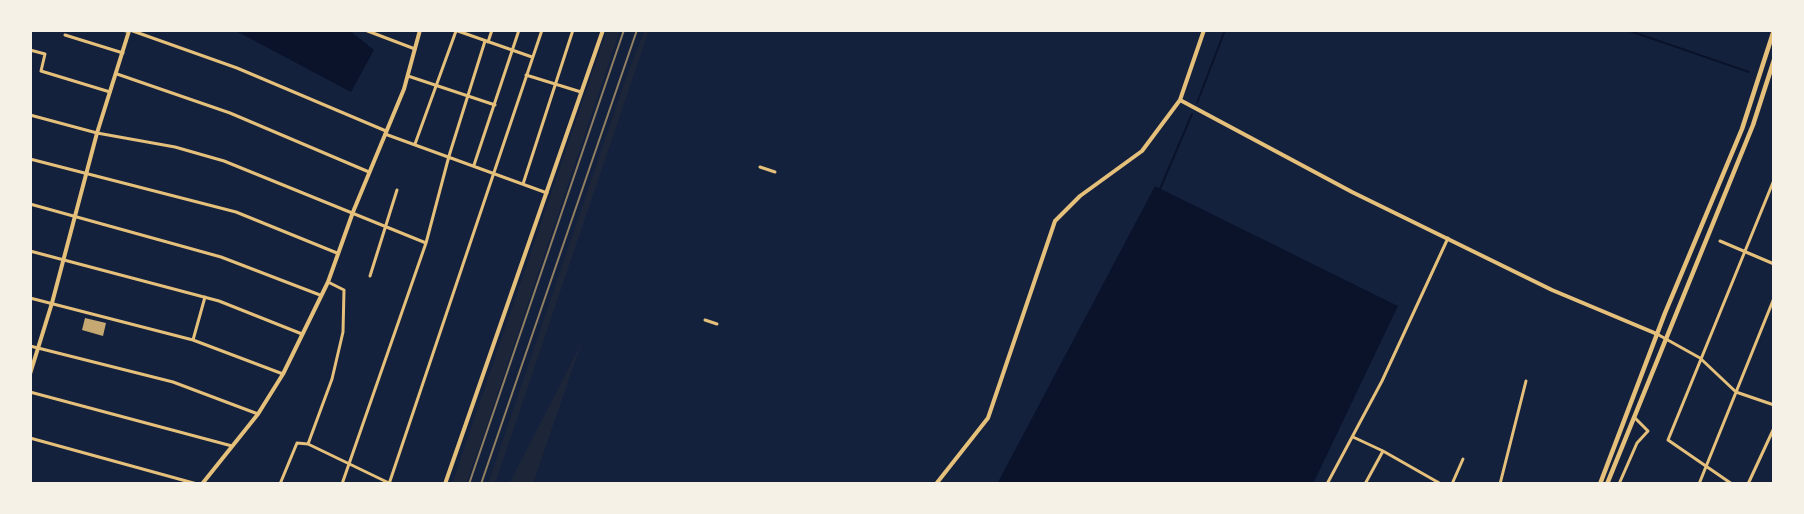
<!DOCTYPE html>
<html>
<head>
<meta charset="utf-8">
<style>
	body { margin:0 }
	#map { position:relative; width:1804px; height:514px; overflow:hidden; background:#14213d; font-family:"PT Sans Narrow",sans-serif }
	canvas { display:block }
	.frame { position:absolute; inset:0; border:32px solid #f6f1e7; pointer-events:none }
</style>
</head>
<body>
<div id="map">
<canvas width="1804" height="514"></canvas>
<div class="frame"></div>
</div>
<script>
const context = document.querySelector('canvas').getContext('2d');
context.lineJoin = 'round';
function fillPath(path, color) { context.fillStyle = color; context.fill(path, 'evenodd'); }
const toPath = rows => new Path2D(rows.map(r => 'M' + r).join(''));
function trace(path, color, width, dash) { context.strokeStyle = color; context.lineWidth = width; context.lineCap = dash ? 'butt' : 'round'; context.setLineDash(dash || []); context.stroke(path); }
fillPath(toPath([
	[607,30,620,30,484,434,466,484,452,484],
	[645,30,649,30,502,463,495,484,488,484,627,75],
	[583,338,533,484,509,484,574,358]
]), '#1d2539');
fillPath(toPath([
	[234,30,349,30,374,50,351,92],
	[1155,186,1398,306,1313,484,997,484]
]), '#0b132b');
trace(toPath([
	[1627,30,1749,72],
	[1197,103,1225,30],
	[1160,189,1192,114]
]), '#0b132b', 2);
fillPath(toPath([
	[85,318,106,323,103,336,82,330]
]), '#c6a872');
trace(toPath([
	[130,30,237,68,386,131],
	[365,30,415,49],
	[455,30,532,57],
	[1669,30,1684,30],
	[65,35,123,53],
	[488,42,492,30],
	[30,50,45,54,41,71,110,92],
	[117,74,230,113,369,172],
	[526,75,581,92],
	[408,76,495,105],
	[30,115,97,133,175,147,224,161,426,243],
	[385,134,547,193],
	[415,144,456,31],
	[30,159,236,212,337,253],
	[474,165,519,30],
	[760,167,775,172],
	[523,184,573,30],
	[30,204,221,257,320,295],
	[1720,241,1774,264],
	[30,251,219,301,302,334],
	[370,276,397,190],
	[30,298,193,340,283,374],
	[705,320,717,324],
	[1657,334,1700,358,1736,392,1774,405],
	[193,340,205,297],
	[30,346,173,382,258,414],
	[30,392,232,446],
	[1353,437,1383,451,1441,484],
	[30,438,197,484],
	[308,444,332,379,343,332,344,290,328,282],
	[30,483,32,484],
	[280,484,297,443,308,444,391,484],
	[342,484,426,243,449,156,485,41],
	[389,484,542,30],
	[1327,484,1382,381,1448,238],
	[1365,484,1383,451],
	[1452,484,1463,459],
	[1500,484,1526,381],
	[1619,484,1637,443,1648,431,1634,417],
	[1699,484,1774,298],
	[1732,484,1668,440,1774,180],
	[1748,484,1774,428]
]), '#e5c07b', 3);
trace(toPath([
	[1180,100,1352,192,1552,290,1657,334],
	[30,374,52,303,97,133,129,31,124,30],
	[202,484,258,414,283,374,328,282,353,212,404,89,420,30],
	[445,484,603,30],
	[936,484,988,418,1055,221,1080,196,1142,151,1180,100,1204,30]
]), '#e5c07b', 4);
trace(toPath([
	[1600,484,1665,313,1742,129,1774,30],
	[1607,484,1753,125,1774,60]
]), '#e5c07b', 4.5);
trace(toPath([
	[469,484,624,30],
	[481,484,637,30]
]), '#918062', 2);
</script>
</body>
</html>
